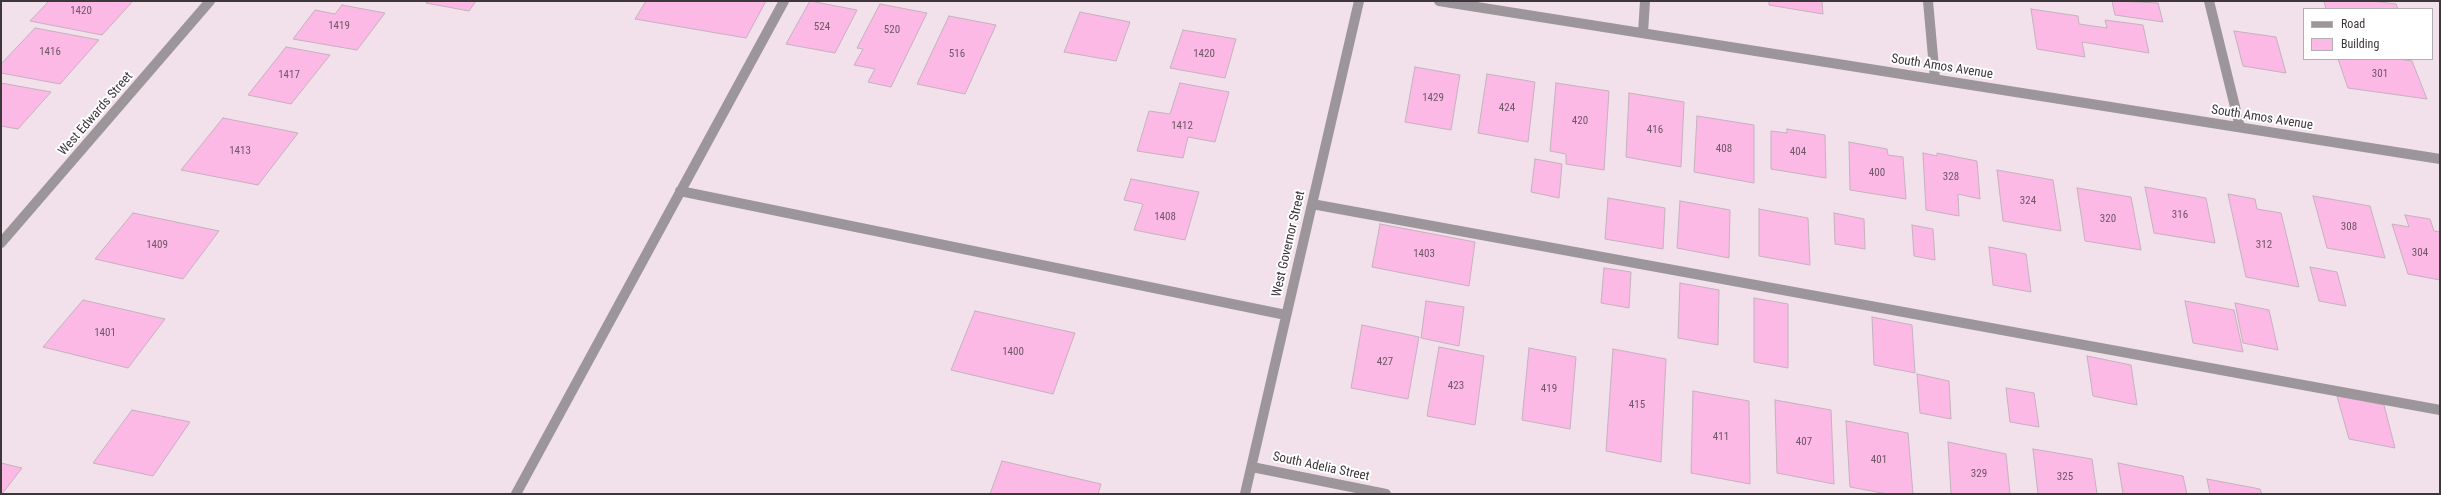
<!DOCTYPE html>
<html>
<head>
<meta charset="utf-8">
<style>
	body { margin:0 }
	#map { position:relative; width:2441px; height:495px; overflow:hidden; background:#f2e0eb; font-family:"Roboto Condensed",sans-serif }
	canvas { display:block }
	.frame { position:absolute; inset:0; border:2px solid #3d363b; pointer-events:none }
	.legend { position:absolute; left:2303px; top:8px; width:130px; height:52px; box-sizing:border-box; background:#fff; border:1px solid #b1afb1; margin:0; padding:5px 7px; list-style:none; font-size:12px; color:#3d363b }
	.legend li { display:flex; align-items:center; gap:8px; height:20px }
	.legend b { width:20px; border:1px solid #b1afb1 }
</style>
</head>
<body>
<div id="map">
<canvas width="2441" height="495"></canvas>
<div class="frame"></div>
<ul class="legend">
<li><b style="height:5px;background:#9c959a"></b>Road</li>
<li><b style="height:11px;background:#fcb9e6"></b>Building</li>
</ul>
</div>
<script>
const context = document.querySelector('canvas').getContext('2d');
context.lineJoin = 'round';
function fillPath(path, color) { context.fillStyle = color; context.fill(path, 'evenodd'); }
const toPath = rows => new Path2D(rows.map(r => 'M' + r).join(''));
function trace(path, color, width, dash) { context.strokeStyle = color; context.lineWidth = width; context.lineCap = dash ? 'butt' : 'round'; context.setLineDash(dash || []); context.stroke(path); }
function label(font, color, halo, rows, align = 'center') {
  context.font = font + ' "Roboto Condensed",sans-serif'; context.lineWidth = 4; context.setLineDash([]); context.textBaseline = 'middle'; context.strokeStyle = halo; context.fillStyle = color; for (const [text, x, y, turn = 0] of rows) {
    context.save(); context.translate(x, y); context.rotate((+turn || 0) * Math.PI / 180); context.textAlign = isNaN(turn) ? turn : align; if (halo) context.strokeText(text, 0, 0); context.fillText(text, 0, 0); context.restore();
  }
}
const building = toPath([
	[49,1,133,1,102,35,30,21,49,1],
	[428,1,476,1,469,11,426,3,428,1],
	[646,1,766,1,746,38,635,19,646,1],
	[810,1,857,10,835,53,786,44,810,1],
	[1769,1,1822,1,1823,14,1769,5,1769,1],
	[2112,1,2158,3,2163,22,2115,15,2112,1],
	[2324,1,2372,1,2396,4,2398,9,2326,9,2324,1],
	[880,4,927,13,891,87,868,82,875,69,854,65,863,49,857,48,880,4],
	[342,5,385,13,357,50,293,39,315,10,335,14,342,5],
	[2031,9,2078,16,2079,24,2107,28,2105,20,2143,25,2149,53,2082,42,2085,57,2037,49,2031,9],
	[1080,12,1130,22,1116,61,1064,52,1080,12],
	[949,16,996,25,965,94,917,84,949,16],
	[35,28,99,40,60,84,1,73,1,64,35,28],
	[1183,30,1236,39,1225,78,1170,68,1183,30],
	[2234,31,2276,37,2286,73,2243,66,2234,31],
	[286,47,330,55,291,104,248,95,286,47],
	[2338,59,2398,59,2412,61,2427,99,2348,88,2338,59],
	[1415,67,1460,75,1451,130,1405,122,1415,67],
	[1487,74,1535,82,1528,142,1478,133,1487,74],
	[1,83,51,92,18,129,1,126,1,83],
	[1180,83,1229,92,1215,142,1188,137,1183,158,1137,151,1149,111,1170,114,1180,83],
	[1556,83,1609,91,1604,170,1566,164,1566,154,1550,151,1556,83],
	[1629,93,1684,102,1681,167,1626,157,1629,93],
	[1697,116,1754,125,1754,183,1694,172,1697,116],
	[223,118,298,133,258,185,181,170,223,118],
	[1787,129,1825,135,1826,178,1771,169,1771,131,1787,133,1787,129],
	[1849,142,1887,149,1888,155,1903,157,1906,199,1850,190,1849,142],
	[1923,153,1937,156,1937,153,1977,161,1980,199,1958,194,1959,216,1926,210,1923,153],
	[1535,159,1562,164,1559,198,1531,192,1535,159],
	[1997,170,2053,180,2061,231,2003,221,1997,170],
	[1131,179,1199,192,1185,240,1134,230,1143,204,1124,200,1131,179],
	[2145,187,2206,198,2215,243,2154,233,2145,187],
	[2077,188,2131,197,2141,250,2085,241,2077,188],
	[2228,194,2255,199,2257,209,2281,213,2299,287,2246,277,2228,194],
	[2313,196,2370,206,2385,258,2327,248,2313,196],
	[1608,198,1665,208,1663,249,1605,239,1608,198],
	[1680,201,1730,210,1729,258,1677,248,1680,201],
	[1759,209,1808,218,1810,265,1759,256,1759,209],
	[133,213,219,231,183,279,95,259,133,213],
	[1834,213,1864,219,1865,249,1835,244,1834,213],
	[2405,215,2430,219,2434,231,2440,232,2440,280,2408,274,2392,224,2409,227,2405,215],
	[1380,224,1475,242,1469,286,1372,267,1380,224],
	[1912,225,1933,229,1935,260,1914,256,1912,225],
	[1989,247,2026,254,2031,292,1993,285,1989,247],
	[2310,267,2337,272,2346,306,2319,301,2310,267],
	[1604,268,1631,272,1629,308,1601,303,1604,268],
	[1680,283,1719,290,1718,345,1678,338,1680,283],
	[1754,298,1788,304,1788,368,1754,362,1754,298],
	[83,300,165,319,128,368,43,347,83,300],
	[1426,301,1464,307,1459,346,1421,338,1426,301],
	[2185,301,2234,310,2243,352,2193,343,2185,301],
	[2235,303,2269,310,2278,350,2243,343,2235,303],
	[975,311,1075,333,1053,394,951,370,975,311],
	[1872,317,1912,325,1915,373,1874,365,1872,317],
	[1362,325,1419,337,1408,399,1351,388,1362,325],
	[1439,347,1484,356,1475,425,1427,416,1439,347],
	[1529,348,1576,357,1570,429,1522,420,1529,348],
	[1613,349,1666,359,1661,462,1606,451,1613,349],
	[2087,356,2131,365,2137,405,2093,396,2087,356],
	[1917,374,1949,381,1951,419,1920,413,1917,374],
	[2006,388,2034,393,2039,427,2010,422,2006,388],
	[1693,391,1749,401,1750,484,1691,473,1693,391],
	[2337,396,2384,405,2395,448,2349,439,2337,396],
	[1775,400,1831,410,1834,484,1777,473,1775,400],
	[132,410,190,422,153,476,93,463,132,410],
	[1846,421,1908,433,1913,494,1888,494,1850,487,1846,421],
	[1948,442,2006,454,2010,494,1951,494,1948,442],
	[2033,449,2092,459,2097,494,2038,494,2033,449],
	[1002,461,1101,484,1098,494,990,494,1002,461],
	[1,463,22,468,2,494,1,494,1,463],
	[2118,463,2183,476,2187,494,2123,494,2118,463],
	[2207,479,2260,489,2262,494,2210,494,2207,479]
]);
fillPath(building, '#fcb9e6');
trace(building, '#c3b2bd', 1);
trace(toPath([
	[1439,1,2440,159],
	[1928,1,1935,79],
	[2209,1,2240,127],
	[1643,33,1645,1],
	[680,191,1286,315],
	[1312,204,2440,410],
	[1,243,210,1],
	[1252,467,1386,494],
	[516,494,784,1],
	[1245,494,1359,1]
]), '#9c959a', 10);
label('11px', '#6d5766', null, [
	["1420",81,11],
	["1419",339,26],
	["524",822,27],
	["520",892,30],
	["1416",50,52],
	["516",957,54],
	["1420",1204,54],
	["301",2380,74],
	["1417",289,75],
	["1429",1433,98],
	["424",1507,108],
	["420",1580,121],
	["1412",1182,126],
	["416",1655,130],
	["408",1724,149],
	["1413",240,151],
	["404",1798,152],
	["400",1877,173],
	["328",1951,177],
	["324",2028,201],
	["316",2180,215],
	["1408",1165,217],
	["320",2108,219],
	["308",2349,227],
	["1409",157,245],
	["312",2264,245],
	["304",2420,253],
	["1403",1424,254],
	["1401",105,333],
	["1400",1013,352],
	["427",1385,362],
	["423",1456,386],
	["419",1549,389],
	["415",1637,405],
	["411",1721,437],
	["407",1804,442],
	["401",1879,460],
	["329",1979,474],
	["325",2065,477]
]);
label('13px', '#3d363b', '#fff', [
	["South Amos Avenue",1942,67,9],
	["West Edwards Street",96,114,-49],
	["South Amos Avenue",2262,118,9],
	["West Governor Street",1289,244,-77],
	["South Adelia Street",1321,467,12]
]);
</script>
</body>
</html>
